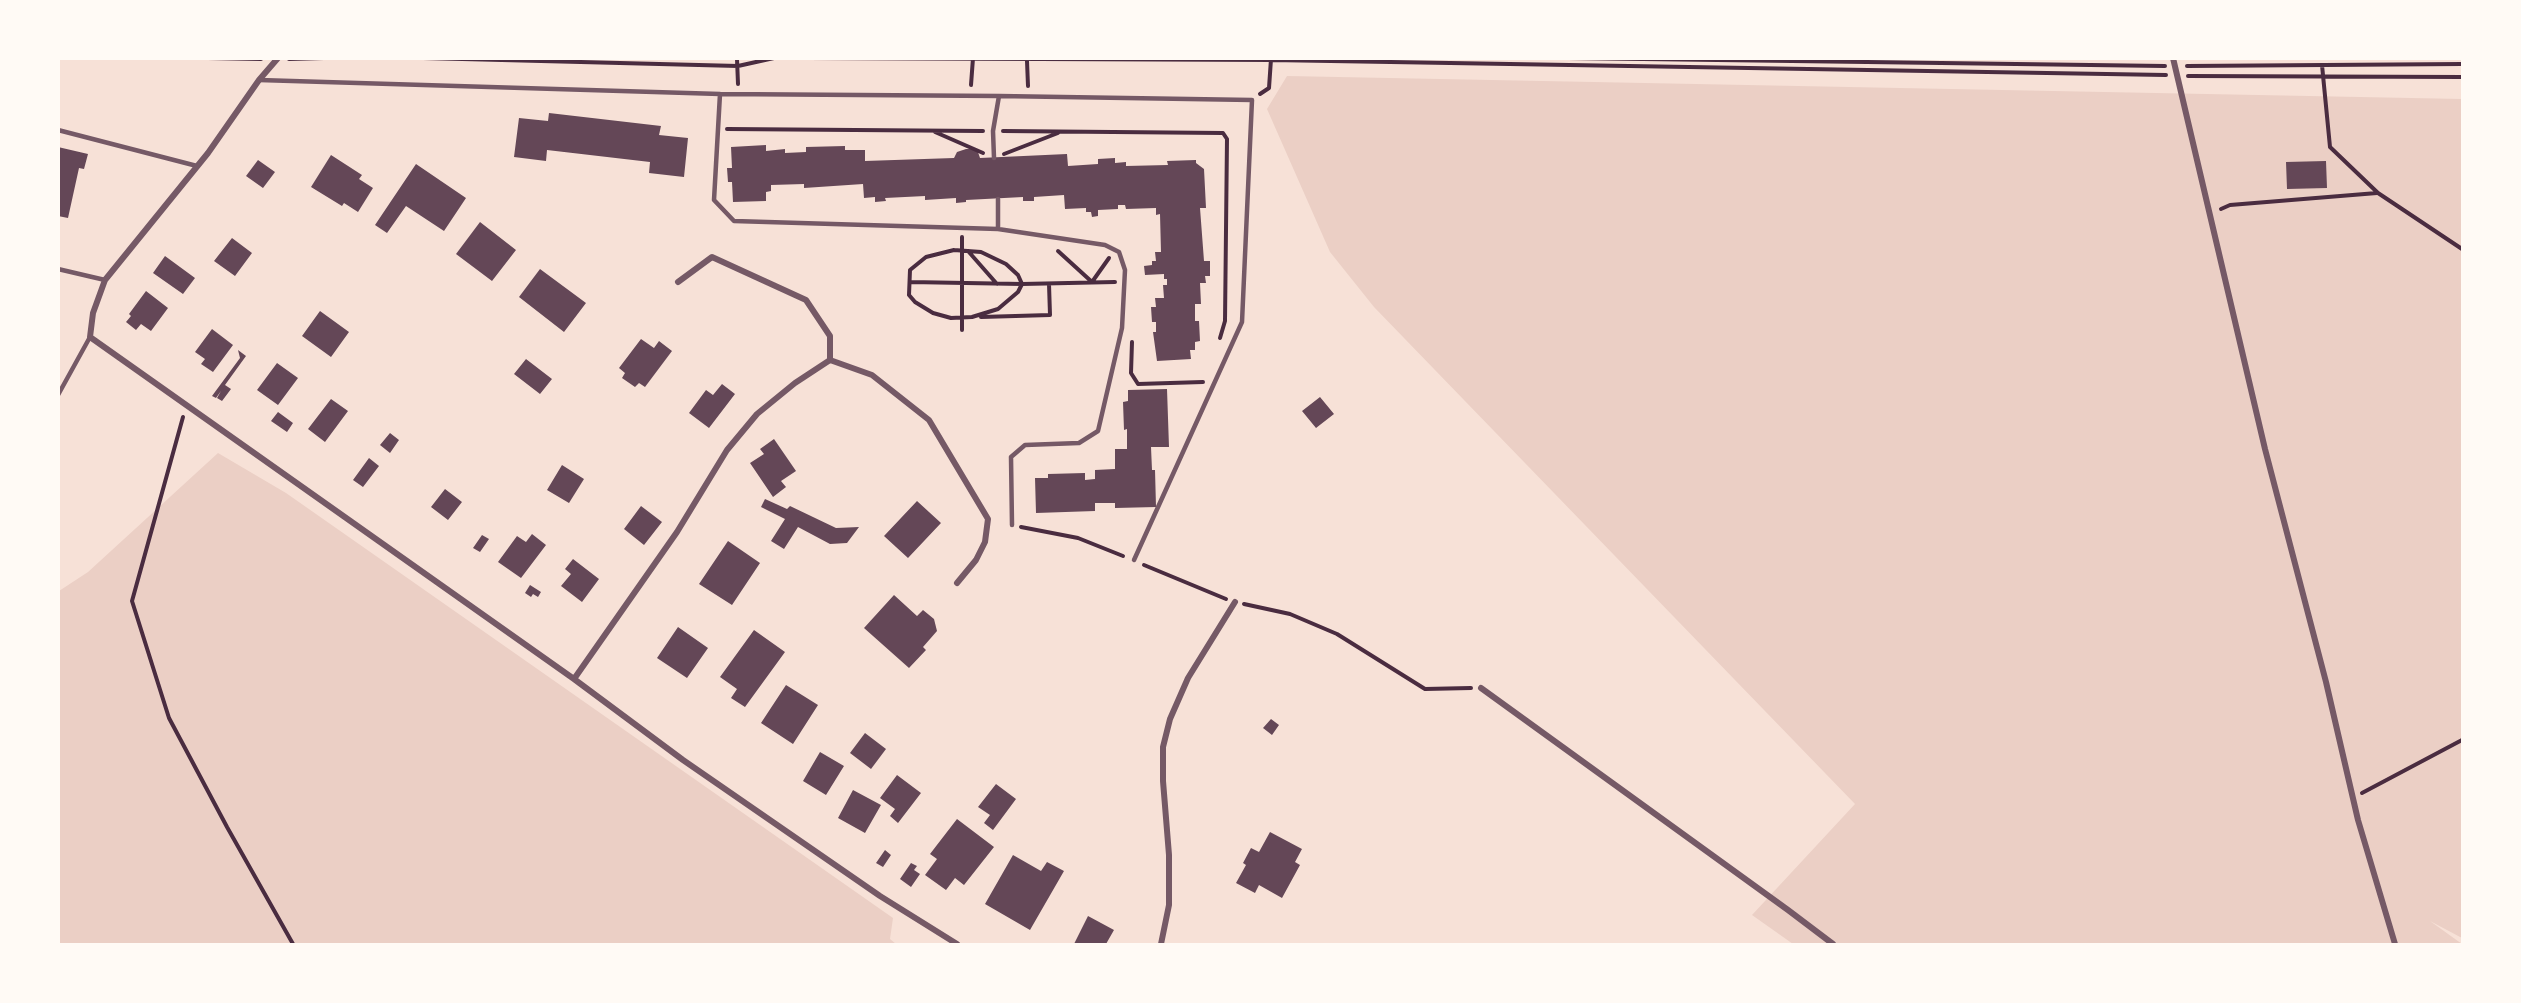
<!DOCTYPE html>
<html>
<head>
<meta charset="utf-8">
<style>
	body { margin:0 }
	#map { position:relative; width:2521px; height:1003px; overflow:hidden; background:#f7e1d7; font-family:Overpass,sans-serif }
	canvas { display:block }
	.frame { position:absolute; inset:0; border:60px solid #fffaf5; pointer-events:none }
</style>
</head>
<body>
<div id="map">
<canvas width="2521" height="1003"></canvas>
<div class="frame"></div>
</div>
<script>
const context = document.querySelector('canvas').getContext('2d');
context.lineJoin = 'round';
function fillPath(path, color) { context.fillStyle = color; context.fill(path, 'evenodd'); }
const toPath = rows => new Path2D(rows.map(r => 'M' + r).join(''));
function trace(path, color, width, dash) { context.strokeStyle = color; context.lineWidth = width; context.lineCap = dash ? 'butt' : 'round'; context.setLineDash(dash || []); context.stroke(path); }
fillPath(toPath([
	[1287,76,2462,99,2462,938,2430,921,2462,944,1793,944,1752,915,1855,804,1374,307,1330,252,1267,109],
	[218,453,286,493,893,918,890,939,896,944,59,944,59,591,88,572]
]), '#ebcfc5');
fillPath(toPath([
	[549,113,661,126,659,135,688,138,684,177,649,173,650,162,547,150,546,161,514,157,519,118,548,121],
	[766,145,766,151,785,149,785,153,806,152,806,147,845,146,845,150,865,150,865,161,954,158,957,152,966,149,973,149,978,152,980,158,1067,154,1068,166,1098,164,1098,159,1115,158,1115,163,1126,162,1126,166,1168,165,1167,161,1196,160,1196,163,1204,169,1206,208,1200,208,1204,261,1210,261,1210,276,1205,276,1206,283,1200,283,1201,304,1195,304,1195,321,1199,321,1200,341,1195,342,1195,350,1190,350,1191,359,1157,361,1153,332,1156,332,1156,322,1152,322,1151,307,1156,307,1155,298,1164,298,1163,285,1167,285,1167,279,1164,279,1164,274,1145,275,1144,266,1152,265,1152,261,1156,261,1155,252,1161,252,1160,214,1156,215,1156,208,1126,209,1125,205,1118,205,1118,209,1098,210,1098,216,1092,217,1091,212,1086,212,1086,208,1065,209,1064,195,1034,197,1034,201,1023,201,1023,197,966,200,966,202,956,203,956,198,925,200,925,196,885,198,886,201,875,202,875,197,864,198,863,184,804,188,804,184,771,185,771,191,766,192,766,201,733,202,732,182,728,182,727,168,732,168,731,147],
	[58,147,88,154,84,169,79,168,68,218,58,216],
	[331,155,362,175,359,179,373,188,358,212,344,203,342,206,311,187],
	[258,160,275,172,263,188,246,176],
	[2326,161,2327,188,2287,189,2286,162],
	[416,164,466,198,444,231,406,206,387,233,375,225],
	[480,222,516,250,492,281,456,254],
	[232,238,252,253,235,276,214,261],
	[165,256,195,278,183,294,153,273],
	[540,269,586,303,564,332,519,297],
	[146,291,168,308,151,331,141,324,136,330,126,322,131,316,129,314],
	[320,311,349,332,331,357,302,336],
	[212,329,233,345,213,372,201,364,205,359,195,352],
	[641,339,654,348,659,341,672,351,645,387,639,383,635,387,622,378,625,373,619,368],
	[238,350,246,356,225,385,231,389,222,401,217,398,221,391,216,398,212,396,240,358],
	[526,359,552,379,540,394,514,374],
	[277,363,298,378,278,405,257,390],
	[722,384,735,394,709,428,689,413,706,390,713,395],
	[1167,389,1169,447,1151,447,1152,470,1155,470,1156,507,1115,508,1115,503,1095,503,1095,511,1036,513,1035,478,1048,478,1048,474,1085,473,1085,480,1095,479,1095,470,1115,469,1115,449,1127,449,1127,429,1124,430,1123,402,1128,401,1128,390],
	[1320,397,1334,414,1316,428,1302,411],
	[331,399,348,411,325,442,308,429],
	[278,412,293,423,287,432,271,421],
	[390,433,399,440,390,453,380,445],
	[774,439,796,471,781,481,786,487,773,497,750,463,764,454,760,449],
	[369,458,379,466,363,487,353,480],
	[562,465,584,479,569,503,547,490],
	[445,489,462,502,448,520,431,507],
	[765,499,787,509,790,506,836,528,859,527,847,543,830,544,798,527,784,549,771,541,785,519,761,507],
	[917,501,941,523,908,558,884,536],
	[641,506,662,522,644,545,624,529],
	[532,534,546,545,521,578,498,562,517,536,526,542],
	[482,535,489,539,480,552,473,548],
	[728,541,760,563,732,605,699,584],
	[573,559,599,579,582,602,561,586,571,574,565,569],
	[530,585,541,592,538,597,533,594,531,597,525,593],
	[894,595,917,616,923,610,934,619,937,631,923,647,926,650,909,668,864,628],
	[678,627,708,648,687,678,657,658],
	[754,630,785,652,745,707,731,698,737,689,720,677],
	[786,685,818,705,793,744,761,723],
	[1271,719,1279,725,1272,735,1263,728],
	[865,733,886,749,871,769,850,753],
	[820,752,844,766,826,795,803,781],
	[897,775,921,793,898,823,890,816,895,809,880,798],
	[996,784,1016,799,993,830,984,823,990,815,978,807],
	[853,790,881,805,865,833,838,818],
	[957,819,994,847,964,885,955,878,946,890,925,875,937,859,930,854],
	[1270,832,1302,849,1295,862,1300,865,1282,898,1259,885,1255,893,1236,883,1246,865,1243,863,1251,848,1259,852],
	[885,850,891,855,883,867,876,863],
	[1013,855,1041,871,1047,862,1064,871,1030,930,985,904],
	[911,863,917,866,914,870,920,874,911,887,900,879],
	[1088,916,1114,930,1106,944,1074,944]
]), '#644757');
trace(toPath([
	[208,58,261,59],
	[423,58,738,66,774,58],
	[717,58,740,58],
	[808,58,1271,60,2166,75],
	[1568,58,2165,66],
	[289,59,324,58],
	[737,59,738,84],
	[1027,61,1028,86],
	[2322,65,2330,147,2378,193,2462,249],
	[2187,66,2462,64],
	[2188,76,2462,77],
	[971,85,973,58],
	[1260,94,1269,88,1271,59],
	[727,129,983,131],
	[1003,131,1223,133,1227,139,1225,321,1220,338],
	[935,132,983,153],
	[1004,154,1058,133],
	[2221,209,2230,205,2377,193],
	[962,237,962,330],
	[954,250,981,252,1006,264,1018,275,1022,284,1018,292,998,309,972,317,951,318,933,313,915,302,909,295,910,270,926,257,954,250],
	[968,251,997,284],
	[1058,251,1092,282,1109,258],
	[910,282,1022,284,1115,282],
	[981,317,1050,315,1049,284],
	[1132,342,1131,373,1138,384,1203,382],
	[183,417,132,601,169,718,227,827,293,944],
	[1021,527,1078,538,1123,556],
	[1144,565,1226,599],
	[1244,604,1290,614,1337,634,1425,689,1471,688],
	[2362,793,2462,740]
]), '#4a2c40', 4);
trace(toPath([
	[259,80,720,94,999,96,993,131,994,158],
	[720,94,714,200,734,221,998,229,1105,245,1119,252,1125,270,1122,328,1098,431,1079,443,1025,445,1011,457,1012,525],
	[999,96,1252,100,1242,322,1134,560],
	[58,130,197,166],
	[998,199,998,229],
	[58,269,105,280],
	[58,395,90,337]
]), '#755966', 4.5);
trace(toPath([
	[278,58,259,80,208,153,105,280,93,313,90,337,574,679,683,760,880,896,957,944],
	[2173,58,2265,449,2326,682,2358,820,2395,944],
	[830,360,872,375,929,420,988,519,985,542,976,560,957,583],
	[574,679,677,532,727,450,757,414,795,383,830,360,830,336,806,300,712,257,678,282],
	[1481,688,1788,910,1833,944],
	[1161,944,1169,905,1169,855,1163,781,1163,747,1170,719,1188,678,1235,602]
]), '#755966', 6);
</script>
</body>
</html>
